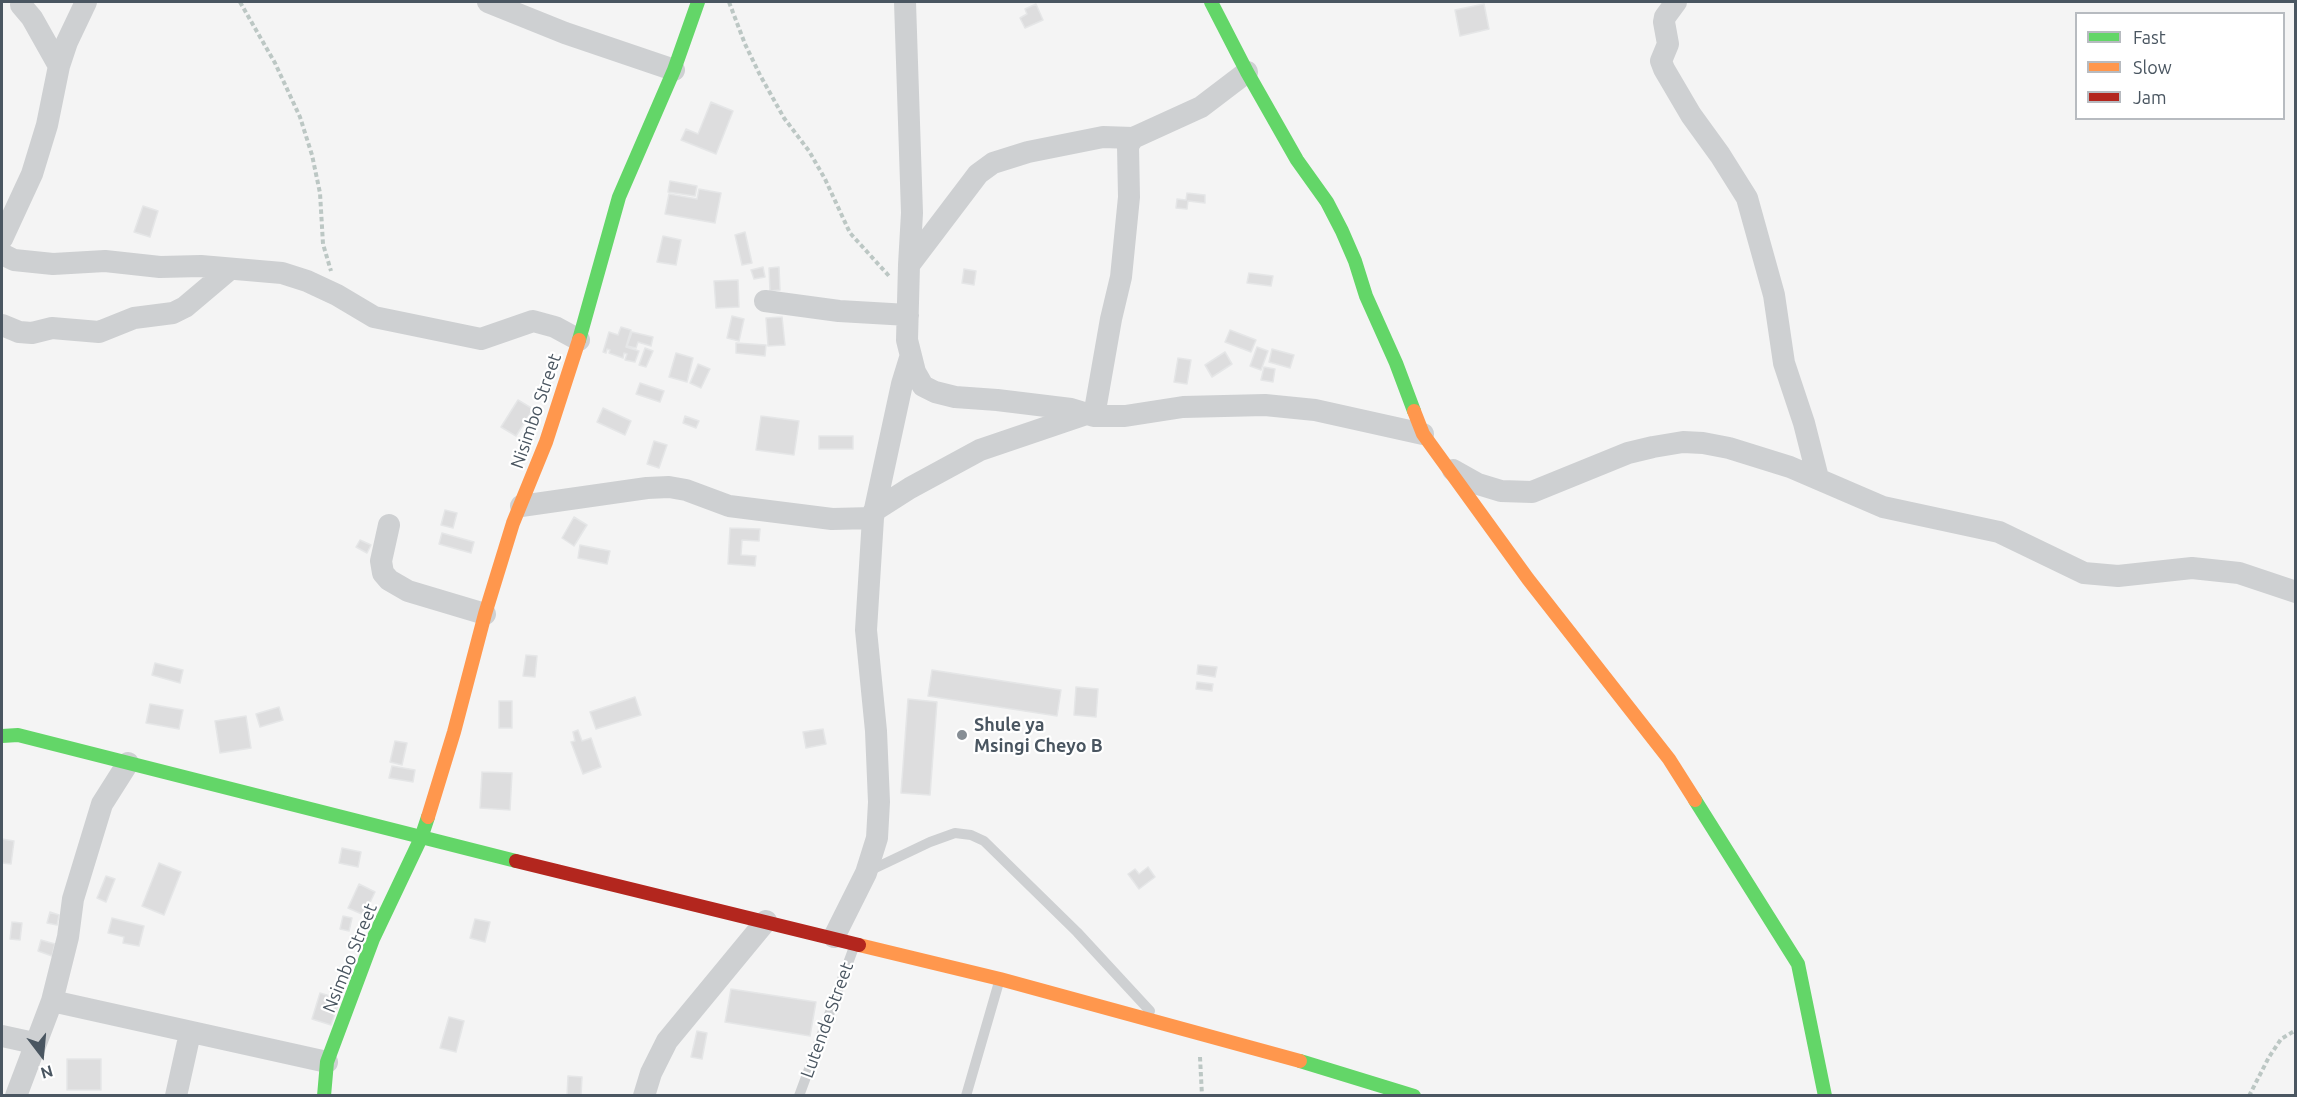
<!DOCTYPE html>
<html>
<head>
<meta charset="utf-8">
<style>
	body { margin:0 }
	#map { position:relative; width:2297px; height:1097px; overflow:hidden; background:#f4f4f4; font-family:Ubuntu,sans-serif }
	canvas { display:block }
	.frame { position:absolute; inset:0; border:3px solid #4a5661; pointer-events:none }
	.legend { position:absolute; left:2075px; top:12px; width:210px; height:108px; box-sizing:border-box; background:#fff; border:2px solid #b7bbc0; margin:0; padding:8px 10px; list-style:none; font-size:18px; color:#4a5661 }
	.legend li { display:flex; align-items:center; gap:12px; height:30px }
	.legend b { width:30px; border:2px solid #b7bbc0 }
	.north { position:absolute; left:12px; top:1025px; width:60px; height:60px; -webkit-text-stroke:4px #fff; paint-order:stroke; rotate:164deg; font-size:16px; font-weight:700; line-height:24px; text-align:center; color:#4a5661 }
	.north::after { content:''; display:block; margin:auto; width:21px; height:27px; background:#4a5661; clip-path:polygon(50% 0,100% 100%,50% 72%,0 100%) }
</style>
</head>
<body>
<div id="map">
<canvas width="2297" height="1097"></canvas>
<div class="frame"></div>
<ul class="legend">
<li><b style="height:8px;background:#63d668"></b>Fast</li>
<li><b style="height:8px;background:#ff974d"></b>Slow</li>
<li><b style="height:8px;background:#b3261e"></b>Jam</li>
</ul>
<div class="north">N</div>
</div>
<script>
const context = document.querySelector('canvas').getContext('2d');
context.lineJoin = 'round';
function fillPath(path, color) { context.fillStyle = color; context.fill(path, 'evenodd'); }
const toPath = rows => new Path2D(rows.map(r => 'M' + r).join(''));
function trace(path, color, width, dash) { context.strokeStyle = color; context.lineWidth = width; context.lineCap = dash ? 'butt' : 'round'; context.setLineDash(dash || []); context.stroke(path); }
function label(font, color, halo, rows, align = 'center') {
  context.font = font + ' Ubuntu,sans-serif'; context.lineWidth = 4.5; context.setLineDash([]); context.textBaseline = 'middle'; context.strokeStyle = halo; context.fillStyle = color; for (const [text, x, y, turn = 0] of rows) {
    context.save(); context.translate(x, y); context.rotate((+turn || 0) * Math.PI / 180); context.textAlign = isNaN(turn) ? turn : align; if (halo) context.strokeText(text, 0, 0); context.fillText(text, 0, 0); context.restore();
  }
}
const building = toPath([
	[1036,4,1043,20,1025,28,1020,18,1027,14,1025,9,1036,4],
	[1484,4,1489,29,1460,36,1455,10,1484,4],
	[711,102,733,111,716,154,681,140,686,129,698,134,711,102],
	[670,181,697,186,695,196,668,192,670,181],
	[699,189,721,193,715,223,665,214,669,194,697,199,699,189],
	[1187,193,1205,195,1205,203,1188,201,1187,209,1176,208,1177,199,1186,200,1187,193],
	[143,206,158,211,150,237,134,232,143,206],
	[745,232,752,263,742,265,735,235,745,232],
	[663,236,681,240,676,265,657,262,663,236],
	[763,267,765,277,754,279,751,270,763,267],
	[779,267,780,290,770,291,769,268,779,267],
	[964,269,976,271,974,285,962,283,964,269],
	[1249,273,1273,276,1271,286,1247,283,1249,273],
	[738,280,739,307,716,308,714,281,738,280],
	[732,316,744,319,739,341,727,338,732,316],
	[782,317,785,345,768,346,766,318,782,317],
	[621,327,631,330,626,347,639,351,635,362,625,360,627,354,624,353,623,358,609,353,610,350,607,349,606,353,603,352,609,332,618,335,621,327],
	[1230,330,1256,340,1251,352,1225,342,1230,330],
	[632,332,653,337,651,346,638,342,636,348,627,346,632,332],
	[736,343,766,345,765,356,736,353,736,343],
	[1257,347,1268,351,1261,370,1250,366,1257,347],
	[645,348,653,351,646,367,639,365,645,348],
	[1272,349,1294,355,1290,368,1269,362,1272,349],
	[1225,352,1232,364,1212,377,1205,365,1225,352],
	[676,353,693,358,687,382,669,377,676,353],
	[1178,358,1191,360,1187,384,1174,382,1178,358],
	[698,364,710,369,701,388,690,383,698,364],
	[1264,367,1275,369,1273,382,1261,380,1264,367],
	[640,383,664,391,660,402,636,394,640,383],
	[518,400,533,409,516,436,501,427,518,400],
	[603,408,631,421,625,435,597,422,603,408],
	[685,416,699,421,696,428,683,423,685,416],
	[761,416,799,421,794,455,756,450,761,416],
	[819,436,853,436,853,449,819,449,819,436],
	[654,441,667,445,659,468,647,464,654,441],
	[445,510,457,513,453,528,441,525,445,510],
	[574,517,587,525,574,546,562,538,574,517],
	[730,528,760,529,759,541,742,540,741,555,756,556,755,566,728,564,730,528],
	[442,533,474,542,471,553,439,544,442,533],
	[360,540,371,545,367,553,356,547,360,540],
	[580,545,610,551,607,564,578,558,580,545],
	[526,655,537,656,535,677,523,676,526,655],
	[155,663,183,670,180,683,152,675,155,663],
	[1198,665,1217,667,1215,677,1197,674,1198,665],
	[932,670,1061,690,1057,716,928,696,932,670],
	[1197,682,1213,684,1212,691,1196,689,1197,682],
	[1076,687,1098,689,1096,717,1074,715,1076,687],
	[635,697,641,715,596,729,590,712,635,697],
	[908,699,937,702,930,795,901,793,908,699],
	[499,701,512,701,512,728,499,728,499,701],
	[150,704,183,710,179,729,146,723,150,704],
	[279,707,283,720,260,727,256,714,279,707],
	[246,716,251,748,220,753,215,721,246,716],
	[823,729,826,744,806,748,803,732,823,729],
	[578,730,582,741,591,738,601,767,583,774,571,742,575,741,573,732,578,730],
	[395,741,407,743,402,765,390,762,395,741],
	[392,766,415,770,413,782,389,778,392,766],
	[482,772,512,773,510,810,480,808,482,772],
	[2,839,14,841,11,864,2,863,2,839],
	[342,848,361,852,358,867,339,863,342,848],
	[159,863,181,872,164,915,142,906,159,863],
	[1148,867,1155,877,1139,889,1128,874,1135,869,1139,874,1148,867],
	[106,876,115,879,106,902,97,898,106,876],
	[359,884,375,892,364,915,348,908,359,884],
	[50,912,59,915,57,925,47,923,50,912],
	[343,916,352,918,349,931,340,929,343,916],
	[112,918,144,926,139,946,123,943,124,937,108,933,112,918],
	[475,919,490,922,485,942,470,938,475,919],
	[12,922,22,923,20,940,10,939,12,922],
	[41,940,55,944,52,956,38,951,41,940],
	[731,989,816,1002,810,1036,725,1022,731,989],
	[320,993,340,999,331,1025,312,1019,320,993],
	[449,1017,464,1021,456,1052,440,1048,449,1017],
	[697,1031,707,1033,702,1059,691,1057,697,1031],
	[67,1059,101,1059,101,1090,67,1090,67,1059],
	[568,1076,582,1077,581,1096,567,1096,568,1076]
]);
fillPath(building, '#ddddde');
trace(building, '#e5e6e7', 1.5);
trace(toPath([
	[240,2,275,63,300,117,312,155,320,193,323,244,331,271],
	[729,2,745,44,760,75,784,118,809,151,825,179,850,233,889,276],
	[1200,1057,1202,1096],
	[2249,1096,2269,1057,2281,1039,2296,1030]
]), '#bcc7c4', 4, [4.5, 3]);
trace(toPath([
	[869,871,930,842,955,833,971,835,984,841,1077,932,1150,1011],
	[799,1096,854,947],
	[966,1096,999,982]
]), '#ced0d2', 10);
trace(toPath([
	[488,2,565,33,674,70],
	[905,2,912,213,909,265],
	[1676,2,1665,17,1664,22,1668,44,1661,61,1664,69,1691,115,1720,155,1747,198,1774,295,1784,363,1804,423,1818,478],
	[21,5,32,18,59,66],
	[1133,138,1103,137,1028,152,993,163,978,174,909,265,907,340,915,372,923,386,935,392,955,397,997,400,1071,409,1094,416,1125,416,1183,407,1265,405,1315,410,1423,434],
	[2,239,32,174,47,125,59,66,67,42,86,2],
	[2,254,14,260,53,264,105,261,160,267,201,266,282,273,307,281,337,295,374,317,481,339,533,321,555,327,579,340],
	[765,301,839,311,908,315],
	[2,325,19,332,32,333,52,328,99,332,134,318,173,313,185,307,230,269],
	[1094,416,1111,319,1121,277,1129,197,1128,146,1133,138,1201,107,1247,72],
	[1453,470,1478,484,1501,491,1532,492,1628,453,1653,447,1683,442,1703,443,1729,448,1790,467,1883,507,1999,532,2084,573,2118,576,2192,568,2239,573,2296,592],
	[521,506,647,488,669,487,686,490,729,506,832,519,873,518],
	[874,511,910,488,980,450,1086,414],
	[389,525,381,561,383,573,389,580,408,591,485,614],
	[834,937,866,873,877,838,879,802,876,731,866,630,873,518,902,384,910,358],
	[52,1001,327,1062],
	[2,1036,34,1043],
	[16,1096,52,1001,68,937,73,899,102,804,128,763],
	[176,1096,190,1033],
	[644,1096,651,1073,667,1041,766,921]
]), '#ced0d2', 22);
trace(toPath([
	[1211,2,1247,72,1297,160,1327,202,1342,231,1355,261,1366,296,1396,363,1414,411],
	[579,340,619,197,674,70,698,2],
	[2,736,18,735,516,861],
	[1695,800,1798,964,1825,1096],
	[1300,1061,1414,1096],
	[324,1096,327,1062,373,939,421,838,428,817]
]), '#63d668', 14);
trace(toPath([
	[1414,411,1423,434,1528,579,1669,759,1695,800],
	[428,817,454,732,485,614,513,523,546,442,579,340],
	[859,945,1000,979,1300,1061]
]), '#ff974d', 14);
trace(toPath([
	[516,861,859,945]
]), '#b3261e', 14);
for (const [x, y, r, color] of [
	[962,735,6,"#868d94"]
]) { const dot = new Path2D(); dot.arc(x, y, r, 0, 2 * Math.PI); context.fillStyle = color; context.fill(dot); trace(dot, '#fff', 2); }
label('18px', '#4a5661', '#fff', [
	["Nisimbo Street",536,411,-71],
	["Nsimbo Street",350,958,-68],
	["Lutende Street",827,1020,-70]
]);
label('bold 18px', '#4a5661', '#fff', [
	["Shule ya",974,725],
	["Msingi Cheyo B",974,746]
], 'left');
</script>
</body>
</html>
